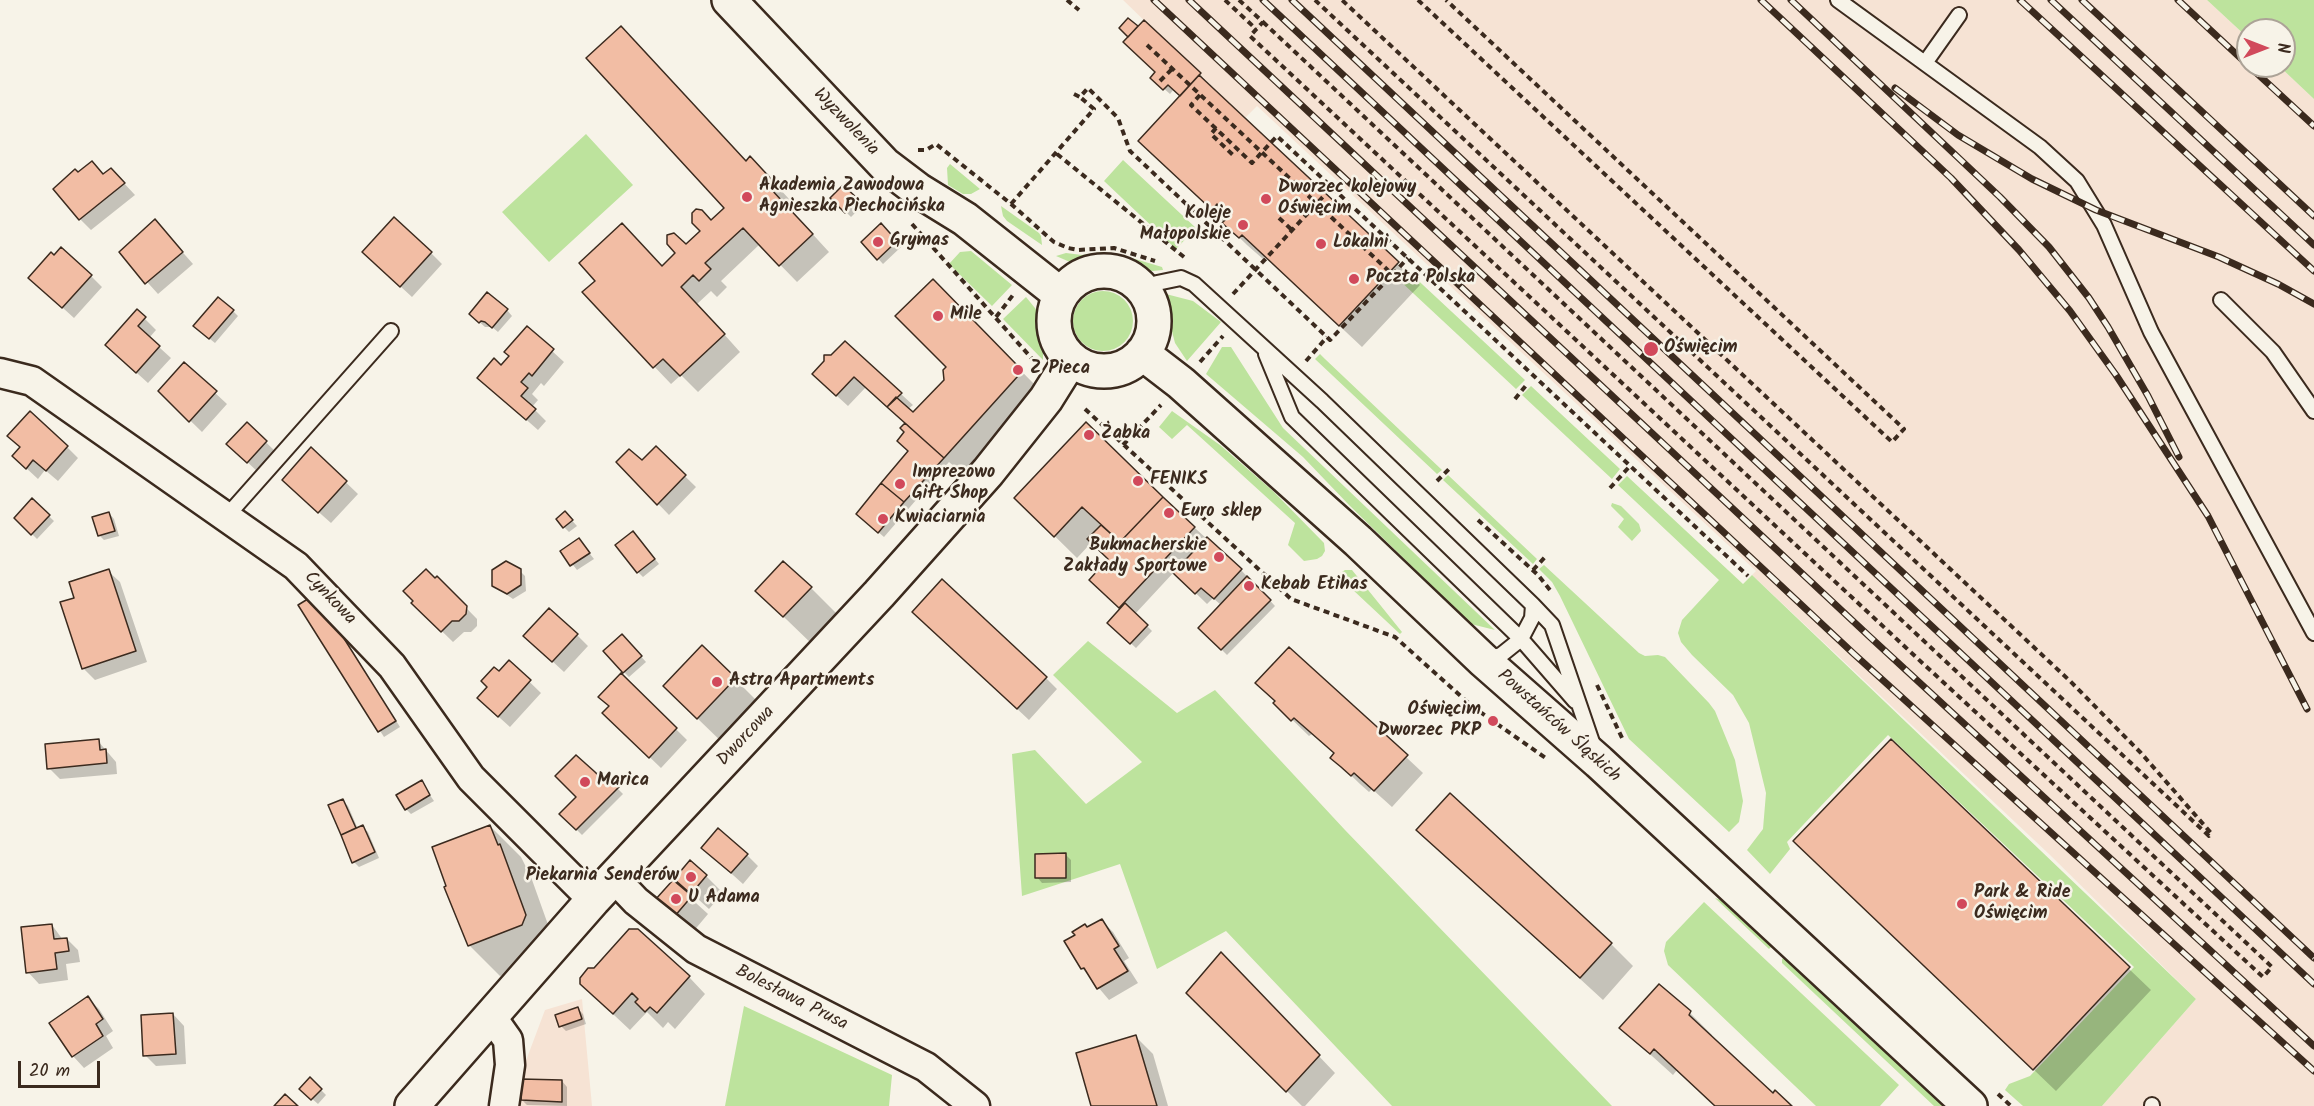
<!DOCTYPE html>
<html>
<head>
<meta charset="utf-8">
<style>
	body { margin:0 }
	#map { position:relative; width:2314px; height:1106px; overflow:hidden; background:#f7f3e8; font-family:Kalam,sans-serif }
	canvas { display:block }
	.north { position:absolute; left:2236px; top:18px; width:60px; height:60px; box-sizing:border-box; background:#f7f3e8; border:2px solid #aca397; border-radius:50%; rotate:90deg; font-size:16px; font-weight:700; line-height:24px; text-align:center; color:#3b2a1e }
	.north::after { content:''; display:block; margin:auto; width:21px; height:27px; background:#d1495b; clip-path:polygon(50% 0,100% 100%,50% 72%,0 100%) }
	.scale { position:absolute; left:18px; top:1061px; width:82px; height:27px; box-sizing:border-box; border:3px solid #3b2a1e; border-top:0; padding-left:8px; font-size:18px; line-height:21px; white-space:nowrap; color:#3b2a1e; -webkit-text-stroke:4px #f7f3e8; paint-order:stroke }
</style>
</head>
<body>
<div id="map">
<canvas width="2314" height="1106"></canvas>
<div class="north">N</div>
<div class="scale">20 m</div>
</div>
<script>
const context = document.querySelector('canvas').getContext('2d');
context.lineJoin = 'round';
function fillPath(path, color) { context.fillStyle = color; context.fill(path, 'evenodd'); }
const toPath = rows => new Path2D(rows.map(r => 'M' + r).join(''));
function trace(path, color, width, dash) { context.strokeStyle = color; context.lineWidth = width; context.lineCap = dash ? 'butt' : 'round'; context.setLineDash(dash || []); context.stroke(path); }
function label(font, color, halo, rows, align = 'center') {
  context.font = font + ' Kalam,sans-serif'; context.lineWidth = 5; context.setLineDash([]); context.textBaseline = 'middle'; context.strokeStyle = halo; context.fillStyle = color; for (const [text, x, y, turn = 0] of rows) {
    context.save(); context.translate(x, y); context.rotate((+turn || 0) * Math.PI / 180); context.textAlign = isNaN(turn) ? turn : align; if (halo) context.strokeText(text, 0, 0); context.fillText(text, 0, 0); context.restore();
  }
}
fillPath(toPath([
	[1123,0,2207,0,2248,38,2248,66,2279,66,2314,99,2314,1106,2102,1106,2196,999,2049,854,1752,575,1756,571,1257,106,1245,118],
	[582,999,592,1106,509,1106,545,1010]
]), '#f6e3d4');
fillPath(toPath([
	[2207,0,2314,0,2314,99,2279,66,2284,66,2284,30,2248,30,2248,38],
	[586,134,633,185,549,262,502,212],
	[1123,160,1196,228,1176,249,1104,181],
	[950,164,980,189,971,194,963,194,948,185,947,168],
	[1001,206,1039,233,1041,236,1042,245,1007,221,1003,216],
	[971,251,1012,285,992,306,949,264,960,252],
	[1103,252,1125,256,1162,267,1163,270,1142,272,1117,261,1070,262,1056,256,1066,253,1082,255],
	[1408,271,1525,380,1516,389,1399,280],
	'1073 321a30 30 0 1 1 60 0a30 30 0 1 1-60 0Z',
	[1162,293,1193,301,1221,322,1187,361,1175,343],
	[1026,297,1039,313,1043,343,1043,360,1003,319],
	[1222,347,1231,347,1283,428,1495,630,1471,624,1349,505,1303,457,1206,374],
	[1320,354,1325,359,1442,470,1437,474,1315,359],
	[1531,386,1620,469,1612,479,1522,395],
	[1172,411,1220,445,1273,491,1324,543,1325,551,1322,556,1317,559,1304,561,1288,545,1295,523,1187,425,1172,439,1159,427],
	[1448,475,1537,559,1533,564,1443,480],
	[1627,476,1743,584,1752,575,2196,999,2102,1106,2023,1106,2005,1090,2009,1084,2030,1076,2134,967,1888,735,1787,842,1790,849,1770,874,1747,850,1763,829,1766,793,1749,723,1733,695,1692,655,1681,642,1678,633,1682,620,1719,580,1618,485],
	[1612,503,1621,506,1639,524,1641,531,1632,541,1618,527,1624,519,1611,506],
	[1544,565,1639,653,1645,656,1658,655,1665,657,1709,703,1715,711,1735,760,1743,801,1739,822,1729,832,1629,739,1560,596,1552,582,1539,569],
	[1345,570,1352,570,1402,632,1400,634,1337,575],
	[1088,641,1177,713,1215,690,1345,830,1612,1106,1392,1106,1226,931,1157,969,1120,864,1022,896,1012,754,1035,750,1086,804,1142,762,1053,675],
	[1715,898,1730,903,1774,944,1769,949],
	[1704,902,1899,1085,1880,1106,1816,1106,1668,965,1664,951,1666,942],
	[1787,956,1945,1106,1934,1106,1782,963,1782,959],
	[744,1006,892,1075,889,1106,725,1106]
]), '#bde39d');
fillPath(toPath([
	[1129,20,1200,74,1205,80,1203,81,1420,285,1362,347,1265,256,1263,259,1247,245,1140,141,1182,96,1174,89,1170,94,1152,78,1157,73,1130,37],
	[746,162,767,175,790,200,785,204,829,252,797,282,760,244,721,281,727,287,717,297,711,291,697,304,740,352,698,392,681,375,671,384,584,293,663,268,726,208],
	[92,163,104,175,122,181,135,195,91,230,80,219,78,174],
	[843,187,862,206,851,217,832,198],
	[155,221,193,264,158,294,121,253],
	[886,231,901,247,883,264,863,242],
	[431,253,442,264,412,297,375,263],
	[91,276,102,287,74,318,42,289],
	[933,281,1034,384,1034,393,962,473,949,462,884,537,863,519,909,451,906,424,866,387,848,406,825,385,832,357,845,343,913,405,908,409,913,414,945,380,948,367],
	[507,310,512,316,498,332,492,327,485,327,476,319],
	[137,311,156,330,149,338,171,358,148,383,118,356],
	[233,311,238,316,215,343,200,331],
	[527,328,564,362,544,386,541,383,532,394,538,400,532,407,546,421,538,430,479,378,501,367,510,356],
	[184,364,227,404,202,432,160,391],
	[247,424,277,453,259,473,228,444],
	[9,436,67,447,78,458,58,481,45,470,38,479,25,467,21,448],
	[656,448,696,487,669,515,618,462,642,462],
	[311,449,358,494,331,523,295,491],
	[1016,498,1162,498,1241,570,1275,606,1227,655,1200,628,1221,605,1213,598,1207,604,1174,572,1135,614,1152,631,1136,648,1109,623,1122,609,1091,580,1110,559,1092,542,1077,558],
	[32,500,54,521,37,539,16,518],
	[109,513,114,519,119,536,104,540,99,535],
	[565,513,577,526,569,532,564,527],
	[638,538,659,564,643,577,638,572],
	[579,540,594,559,577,570,562,551],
	[108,571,120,582,147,662,95,680,83,668,76,599],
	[520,571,525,576,526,591,513,599,494,586],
	[437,578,477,619,477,626,471,632,464,632,453,642,413,603],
	[811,588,842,619,815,647,757,591],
	[321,601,400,727,384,737,300,606],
	[925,623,1046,678,1057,689,1029,720],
	[577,635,588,646,564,672,537,647],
	[627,641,646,662,629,677,624,672],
	[703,647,766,710,729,749,696,717],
	[509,662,541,693,510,727,490,709,499,673],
	[621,675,687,740,661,768,615,724,610,707],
	[1275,703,1406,757,1423,773,1392,807,1372,789,1369,792,1360,784,1332,757,1335,754,1312,734,1309,736],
	[98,741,116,762,117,774,60,779,49,768],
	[1891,741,2151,990,2056,1091,1818,863],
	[601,772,623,794,582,835,561,814],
	[421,782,434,801,411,814,406,809],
	[343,801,348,806,358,829,362,827,368,832,379,858,359,867,354,862,330,806],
	[490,826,521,857,531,877,556,947,553,955,500,976,469,945],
	[1418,830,1611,944,1633,966,1603,1000],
	[703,848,747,855,758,866,743,884],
	[1066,855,1071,860,1071,882,1042,883,1037,877],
	[706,876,723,893,709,909,676,879],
	[673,882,708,914,692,933,674,917],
	[1102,921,1113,932,1129,958,1124,961,1138,983,1109,1000,1082,968,1087,929],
	[52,925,63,940,67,939,78,950,80,962,66,964,68,980,39,984,28,972],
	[1238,971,1335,1073,1305,1106,1302,1106,1188,993],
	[689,977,705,994,675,1029,668,1022,663,1028,647,1012,630,1030,599,1001],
	[88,998,99,1009,113,1031,106,1036,113,1048,84,1068,73,1056,51,1023],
	[577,1008,583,1014,586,1024,566,1031,561,1026],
	[1690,1013,1712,1035,1711,1037,1773,1095,1790,1106,1716,1106,1677,1070,1673,1075,1621,1028],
	[173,1014,184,1026,186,1064,156,1066,145,1055],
	[1136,1037,1153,1054,1168,1106,1093,1106],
	[310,1079,326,1095,318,1104,301,1089],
	[562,1081,567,1087,567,1106,527,1105,522,1100]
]), '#0003');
const building = toPath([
	[1128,18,1138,26,1128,37,1119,28,1128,18],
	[1144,20,1201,73,1180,96,1168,85,1163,90,1150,78,1155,72,1123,42,1144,20],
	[621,26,746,161,750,156,774,182,769,187,813,234,779,266,743,228,705,263,711,269,699,281,693,275,681,287,725,334,680,376,663,359,653,368,582,292,595,281,579,263,622,223,662,266,675,253,667,244,667,235,674,233,686,244,700,231,692,223,692,213,696,209,702,210,711,220,724,208,586,58,621,26],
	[1199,75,1399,262,1339,326,1242,235,1239,238,1222,223,1229,216,1217,204,1212,210,1138,141,1199,75],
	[92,161,103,174,111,168,125,183,79,220,53,189,75,169,78,172,92,161],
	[843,185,858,199,845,213,830,198,843,185],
	[394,217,432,252,400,287,362,252,394,217],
	[155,219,183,252,145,284,119,252,155,219],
	[881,223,897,241,877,260,861,242,881,223],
	[61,247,92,275,62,308,28,278,51,252,54,255,61,247],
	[933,279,1017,365,1018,370,1018,376,944,458,887,407,896,397,913,412,944,380,943,370,946,367,895,316,933,279],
	[487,292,508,309,492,328,485,322,481,321,479,323,469,314,487,292],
	[218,297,234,310,209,339,193,326,218,297],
	[137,309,146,317,138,326,160,346,136,373,105,345,137,309],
	[527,326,554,349,532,376,529,373,521,382,528,388,521,396,536,409,526,420,477,378,494,358,501,365,509,356,504,352,527,326],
	[845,341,902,393,887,407,854,377,836,396,812,374,824,361,824,355,831,355,845,341],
	[184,362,217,391,189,422,158,391,184,362],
	[30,411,68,446,46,471,33,460,26,469,12,456,20,447,7,436,30,411],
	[247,422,267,441,247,463,226,444,247,422],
	[1086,422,1163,497,1120,542,1082,507,1054,537,1014,498,1086,422],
	[905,423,944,458,904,502,881,483,908,451,897,441,904,432,900,428,905,423],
	[656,446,686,475,657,505,616,462,629,449,642,460,656,446],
	[311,447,347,481,318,513,282,480,311,447],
	[881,483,904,502,878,533,856,514,881,483],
	[1163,497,1195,527,1119,608,1089,580,1108,559,1087,539,1101,525,1120,542,1163,497],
	[32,498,50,515,31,535,14,518,32,498],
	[565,511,573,520,563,528,556,519,565,511],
	[109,512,115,531,98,536,92,517,109,512],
	[633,531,655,559,637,573,615,545,633,531],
	[1207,537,1242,569,1214,599,1201,588,1195,594,1173,573,1207,537],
	[579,538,590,553,570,566,560,551,579,538],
	[506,561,521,569,521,585,507,594,492,586,492,570,506,561],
	[783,561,812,587,783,617,755,591,783,561],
	[109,569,136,651,82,669,60,602,74,598,69,582,109,569],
	[426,569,435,578,437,576,467,606,466,614,459,621,452,621,441,632,411,603,413,601,403,591,426,569],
	[1247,576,1271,600,1221,650,1198,628,1247,576],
	[942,579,1047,677,1017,709,912,612,942,579],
	[316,594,396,721,378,732,298,605,316,594],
	[1125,603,1148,625,1130,644,1107,623,1125,603],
	[549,608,578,634,552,662,523,636,549,608],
	[622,634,642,656,623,673,603,651,622,634],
	[702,645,736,678,697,719,663,686,702,645],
	[1289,647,1408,755,1374,791,1354,773,1351,776,1341,767,1330,758,1334,753,1294,718,1291,721,1273,703,1275,701,1255,683,1289,647],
	[509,660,531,680,498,717,477,698,487,687,481,681,494,667,499,671,509,660],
	[621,673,677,728,649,758,602,713,609,706,598,697,621,673],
	[99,739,100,750,106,749,107,763,47,769,45,744,99,739],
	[1891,739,2130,967,2033,1070,1793,841,1891,739],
	[576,755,595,772,597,774,601,770,619,787,576,830,559,814,576,797,555,776,576,755],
	[422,780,430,795,405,810,396,795,422,780],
	[1450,793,1612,943,1580,978,1416,830,1450,793],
	[343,799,356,828,341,835,328,805,343,799],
	[363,825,375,852,352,863,341,835,363,825],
	[490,825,498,845,500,844,526,915,522,925,468,946,444,887,446,886,432,847,490,825],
	[718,828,748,854,731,873,701,848,718,828],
	[1066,853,1066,878,1035,878,1035,854,1066,853],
	[690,860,707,875,691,894,674,879,690,860],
	[673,880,692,896,674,917,655,900,673,880],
	[1102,919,1119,946,1114,949,1128,971,1097,989,1084,968,1081,969,1064,941,1075,935,1072,932,1085,924,1087,927,1102,919],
	[52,924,54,939,67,938,69,951,55,953,57,969,26,973,21,927,52,924],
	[629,929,638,929,690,976,657,1013,650,1007,645,1012,635,1002,638,999,632,993,613,1014,580,984,580,978,588,968,594,968,629,929],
	[1221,952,1320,1055,1286,1092,1186,993,1221,952],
	[1659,984,1691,1011,1689,1015,1773,1093,1775,1090,1792,1106,1715,1106,1654,1049,1650,1054,1619,1028,1659,984],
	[88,996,103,1019,96,1024,103,1036,72,1057,49,1023,88,996],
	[578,1007,582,1019,559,1027,555,1015,578,1007],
	[173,1013,176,1054,143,1056,141,1015,173,1013],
	[1136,1035,1157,1106,1091,1106,1076,1053,1136,1035],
	[310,1077,322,1089,311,1100,299,1089,310,1077],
	[521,1079,562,1080,562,1102,521,1100,521,1079],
	[285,1094,298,1106,274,1106,285,1094]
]);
fillPath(building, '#f2bda4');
trace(building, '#3b2a1e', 1.5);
const lane = toPath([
	[1838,0,2040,147,2077,181,2104,225,2151,332,2314,633],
	[1925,63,1959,15],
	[1143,290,1157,283,1181,278,1194,284,1322,401,1533,605,1552,625,1594,748],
	[2221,300,2273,352,2314,411],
	[1266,354,1292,417,1521,639,1575,701],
	[226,517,391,331],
	[1485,660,1501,655,1521,639,1532,618,1533,605],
	[2152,1105,2152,1106]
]);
const street = toPath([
	[0,373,32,381,296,566,392,666,471,778,593,900],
	[615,879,636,901,696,949,926,1067,975,1106],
	[491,1016,508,1040,510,1065,504,1106]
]);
const secondary = toPath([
	[729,0,885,165,918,190,965,219,1061,295],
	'1054 321a50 50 0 1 1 100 0a50 50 0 1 1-100 0Z',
	[1142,353,1181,383,1358,541,1483,660,1599,762,1970,1106],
	[412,1106,593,900,879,594,988,472,1046,399,1071,359]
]);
trace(lane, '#3b2a1e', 18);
trace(street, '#3b2a1e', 33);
trace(secondary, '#3b2a1e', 38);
trace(toPath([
	[1067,0,1079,10],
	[1225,0,1256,29],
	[1239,0,1263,22],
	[1315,0,2209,836,2211,833,2141,753,2070,681,1342,0],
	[1418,0,1892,442,1904,429,1446,0],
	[1263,22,2272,967,2263,977,1917,658,1250,36,1263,22],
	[1147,45,1392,274],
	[1160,81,1172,69],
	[1074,94,1080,97,1088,88,1118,118,1130,151,1330,340,1408,258],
	[1200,95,1191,105,1252,163,1277,136,1748,576],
	[1216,128,1211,134,1234,156],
	[918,150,926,150,936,144,1011,204,1054,242,1068,248,1078,250,1114,248,1155,261],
	[1057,154,1184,257],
	[1011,204,1094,109,1080,97],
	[1279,218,1292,230],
	[912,224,1035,362],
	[1233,294,1332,187],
	[996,317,1013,295],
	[1306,361,1327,337],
	[1200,362,1223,336],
	[1515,399,1528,383],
	[1085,409,1291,599,1395,637,1473,707,1547,759],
	[1123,445,1161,405],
	[1437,481,1451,467],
	[1610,488,1630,466],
	[1478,520,1538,575,1550,590],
	[1533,570,1546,556],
	[1597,685,1623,740],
	[1998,1094,2011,1106]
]), '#3b2a1e', 4, [6, 4.5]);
trace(lane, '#f7f3e8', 14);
trace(street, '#f7f3e8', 28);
trace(secondary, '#f7f3e8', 33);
const rail = toPath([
	[1154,0,1854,654,2314,1071],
	[1189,0,1870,637,2314,1046],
	[1263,0,2314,984],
	[1292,0,2314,958],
	[1761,0,1951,178,2019,250,2070,311,2116,375,2208,516,2307,709],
	[1791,0,2000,197,2049,247,2089,298,2108,327,2148,396,2179,457],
	[2020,0,2314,271],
	[2051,0,2314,245],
	[2082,0,2314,216],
	[2178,0,2248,65],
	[2249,66,2314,126],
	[1895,88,1958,135,2032,179,2096,210,2219,257,2278,284,2314,304]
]);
trace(rail, '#3b2a1e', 7);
trace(rail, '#f7f3e8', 4.5, [14]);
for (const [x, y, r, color] of [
	[747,197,6,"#d1495b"],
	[1266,199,6,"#d1495b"],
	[1243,225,6,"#d1495b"],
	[878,242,6,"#d1495b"],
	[1321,244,6,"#d1495b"],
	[1354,279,6,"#d1495b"],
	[938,316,6,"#d1495b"],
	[1651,349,8,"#d1495b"],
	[1018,370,6,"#d1495b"],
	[1089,435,6,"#d1495b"],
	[1138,481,6,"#d1495b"],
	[900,484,6,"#d1495b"],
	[1169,513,6,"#d1495b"],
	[883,519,6,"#d1495b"],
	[1219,557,6,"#d1495b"],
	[1249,586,6,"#d1495b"],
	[717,682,6,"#d1495b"],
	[1493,721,6,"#d1495b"],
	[585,782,6,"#d1495b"],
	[691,877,6,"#d1495b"],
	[676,899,6,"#d1495b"],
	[1962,904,6,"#d1495b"]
]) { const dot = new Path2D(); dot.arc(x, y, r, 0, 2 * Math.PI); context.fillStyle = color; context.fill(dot); trace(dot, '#f7f3e8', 2); }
label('18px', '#3b2a1e', '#f7f3e8', [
	["Wyzwolenia",845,123,46],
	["Cynkowa",329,599,46],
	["Powstańców Śląskich",1558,727,42],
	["Dworcowa",747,737,-47],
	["Bolesława Prusa",791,999,27]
]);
label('bold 18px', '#3b2a1e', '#f7f3e8', [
	["Akademia Zawodowa",759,187],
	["Agnieszka Piechocińska",759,208],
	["Dworzec kolejowy",1278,189],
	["Oświęcim",1278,210],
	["Koleje",1231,215,"right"],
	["Małopolskie",1231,236,"right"],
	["Grymas",890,242],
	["Lokalni",1333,244],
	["Poczta Polska",1366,279],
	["Mile",950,316],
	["Oświęcim",1664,349],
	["Z Pieca",1030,370],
	["Żabka",1101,435],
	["Imprezowo",912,474],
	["Gift Shop",912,495],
	["FENIKS",1150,481],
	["Euro sklep",1181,513],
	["Kwiaciarnia",895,519],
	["Bukmacherskie",1207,547,"right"],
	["Zakłady Sportowe",1207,568,"right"],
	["Kebab Etihas",1261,586],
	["Astra Apartments",729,682],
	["Oświęcim",1481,711,"right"],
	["Dworzec PKP",1481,732,"right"],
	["Marica",597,782],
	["Piekarnia Senderów",679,877,"right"],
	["Park & Ride",1974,894],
	["Oświęcim",1974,915],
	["U Adama",688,899]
], 'left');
</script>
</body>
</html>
